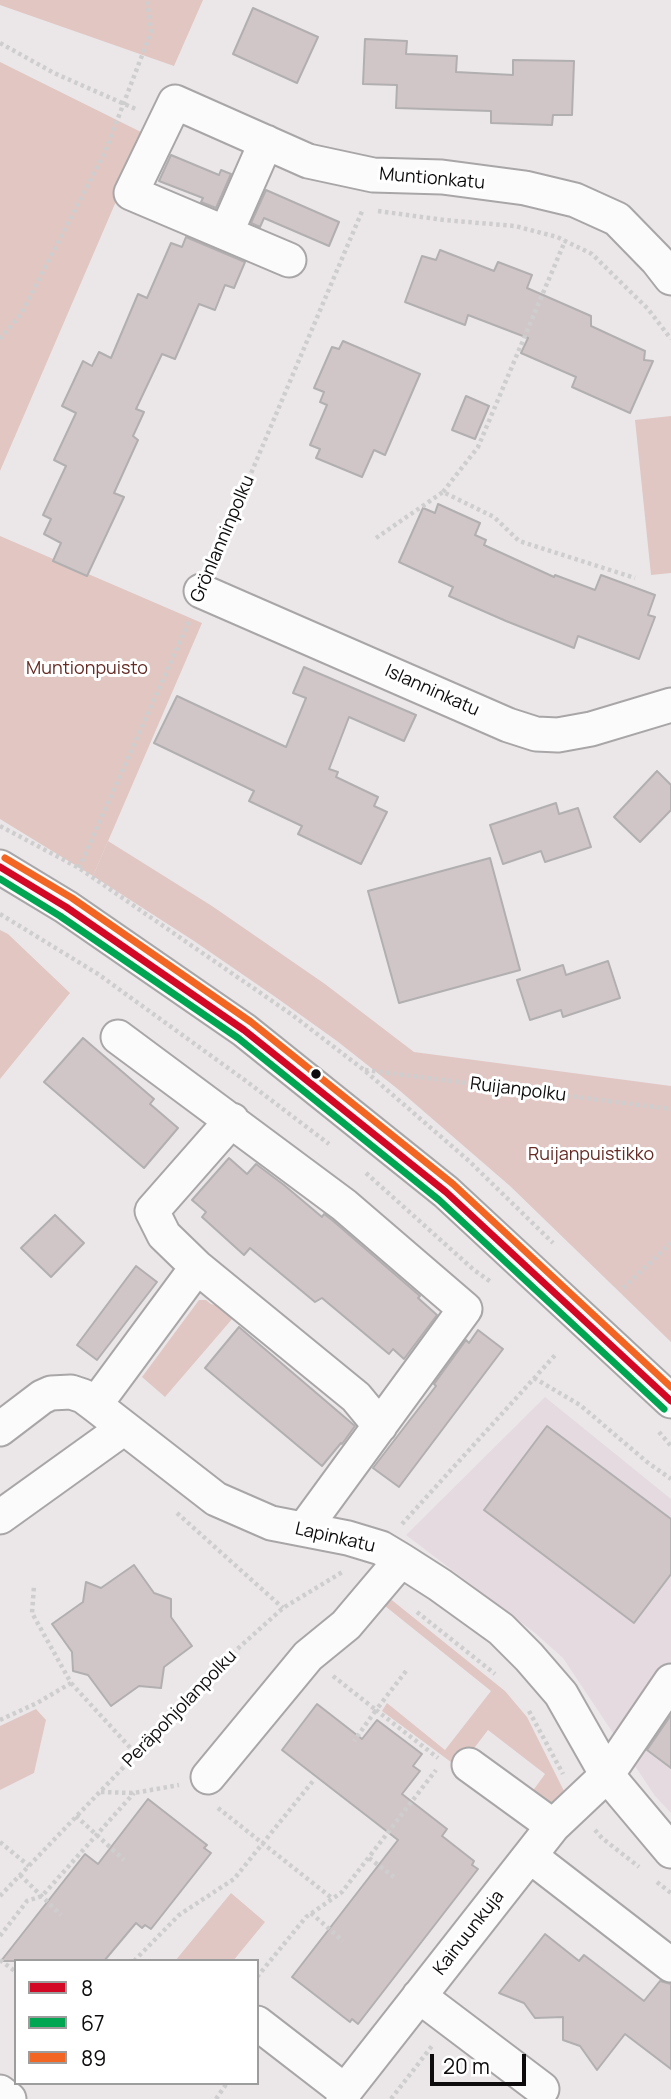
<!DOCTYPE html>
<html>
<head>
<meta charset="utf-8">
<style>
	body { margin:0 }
	#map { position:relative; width:671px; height:2099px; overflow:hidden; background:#ebe7e9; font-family:Manrope,sans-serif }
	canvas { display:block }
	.legend { position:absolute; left:14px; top:1959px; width:245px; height:126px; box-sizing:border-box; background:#fff; border:2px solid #9e9d9e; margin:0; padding:9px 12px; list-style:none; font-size:21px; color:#0d0b0c }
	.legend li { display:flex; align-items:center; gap:14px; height:35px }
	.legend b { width:35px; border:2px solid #9e9d9e }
	.scale { position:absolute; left:430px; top:2054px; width:96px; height:32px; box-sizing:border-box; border:4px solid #0d0b0c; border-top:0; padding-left:9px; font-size:21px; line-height:24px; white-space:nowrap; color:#0d0b0c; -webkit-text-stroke:5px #fff; paint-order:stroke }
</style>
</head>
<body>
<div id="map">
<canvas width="671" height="2099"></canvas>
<ul class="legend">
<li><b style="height:9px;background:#d20824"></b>8</li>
<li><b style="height:9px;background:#00a651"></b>67</li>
<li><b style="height:9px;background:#f26522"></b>89</li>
</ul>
<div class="scale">20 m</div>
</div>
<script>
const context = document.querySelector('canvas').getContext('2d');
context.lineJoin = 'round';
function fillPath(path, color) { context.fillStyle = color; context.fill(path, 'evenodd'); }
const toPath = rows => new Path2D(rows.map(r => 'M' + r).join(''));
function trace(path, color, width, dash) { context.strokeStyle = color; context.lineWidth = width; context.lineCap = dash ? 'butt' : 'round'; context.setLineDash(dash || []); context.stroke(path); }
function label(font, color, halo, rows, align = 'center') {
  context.font = font + ' Manrope,sans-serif'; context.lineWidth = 6; context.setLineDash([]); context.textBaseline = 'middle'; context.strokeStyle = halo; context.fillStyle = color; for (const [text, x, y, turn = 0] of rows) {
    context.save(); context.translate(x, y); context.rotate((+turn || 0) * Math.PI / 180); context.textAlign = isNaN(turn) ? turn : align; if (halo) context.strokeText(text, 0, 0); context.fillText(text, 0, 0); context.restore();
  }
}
fillPath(toPath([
	[545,1397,671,1499,671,1813,655,1796,563,1658,535,1633,406,1535]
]), '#e4dae0');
fillPath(toPath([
	[671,416,671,573,651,575,635,420],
	[108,841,212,906,325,984,414,1052,671,1086,671,1342,510,1186,399,1090,337,1041,274,996,194,941,93,876],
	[199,1300,206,1300,211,1304,239,1311,165,1397,142,1377],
	[388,1597,505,1691,527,1717,564,1791,561,1799,551,1803,542,1801,532,1792,545,1774,488,1730,459,1768,382,1711,387,1703,445,1750,491,1691,385,1606,371,1624,367,1621],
	[36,1709,46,1720,34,1773,0,1790,0,1726],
	[231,1893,265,1922,233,1961,175,1961]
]), '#e0c7c4');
fillPath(toPath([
	[0,0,203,0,174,66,0,5],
	[0,62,145,134,0,471],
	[0,536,202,623,93,876,0,819],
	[0,930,8,934,70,993,0,1079]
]), '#e1c6c2');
const building = toPath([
	[253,8,318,37,297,83,233,54,253,8],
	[365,39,407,41,406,54,457,56,456,72,513,75,513,60,574,61,572,115,553,115,552,125,491,123,491,111,396,108,397,85,363,84,365,39],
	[171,155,219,175,221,170,231,174,216,208,201,202,203,198,159,181,171,155],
	[266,190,339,222,329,246,264,218,260,227,251,223,266,190],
	[186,237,245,262,234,288,225,285,215,310,199,304,175,359,162,354,136,409,144,412,133,436,138,440,114,493,124,497,87,576,53,561,61,543,44,534,51,519,43,515,66,466,54,460,76,413,62,406,83,361,92,366,99,352,111,358,138,294,147,298,171,243,182,247,186,237],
	[440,250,494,271,498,262,532,275,527,288,591,316,591,326,645,351,644,360,653,361,630,413,572,387,576,377,521,353,528,338,468,315,465,325,405,302,422,256,436,260,440,250],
	[343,341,420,374,385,455,374,450,362,477,316,458,320,449,310,445,327,405,320,402,324,392,314,388,332,347,339,349,343,341],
	[466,396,489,406,475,439,452,430,466,396],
	[438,504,480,523,475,535,486,540,484,545,554,577,555,575,595,590,601,575,655,595,648,615,655,617,639,659,578,636,574,648,506,621,449,596,453,587,399,562,423,508,435,513,438,504],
	[304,667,416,715,404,741,349,717,329,769,338,772,336,777,378,797,374,806,387,812,361,864,298,834,302,826,249,801,254,791,154,743,177,696,286,747,306,698,293,693,304,667],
	[657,771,671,785,671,810,640,842,614,817,657,771],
	[556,803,559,814,578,808,591,847,545,862,541,851,503,864,490,825,556,803],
	[490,858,520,970,399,1003,368,891,490,858],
	[608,961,620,998,563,1017,561,1010,530,1020,517,980,563,965,566,975,608,961],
	[83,1038,154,1099,150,1104,178,1128,144,1168,44,1082,83,1038],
	[229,1158,247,1174,256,1164,284,1185,322,1217,324,1214,332,1220,420,1296,418,1298,437,1315,404,1359,393,1349,389,1354,322,1298,315,1302,250,1248,244,1255,202,1217,206,1212,192,1200,229,1158],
	[55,1215,84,1243,51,1277,21,1248,55,1215],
	[136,1266,157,1282,97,1360,77,1345,136,1266],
	[239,1327,355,1426,342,1444,341,1443,322,1466,205,1368,239,1327],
	[478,1330,503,1349,399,1487,373,1468,436,1386,434,1384,466,1340,469,1343,478,1330],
	[547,1426,671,1519,671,1574,634,1623,484,1510,547,1426],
	[134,1565,154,1593,171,1599,171,1617,192,1646,164,1667,161,1688,139,1686,111,1706,88,1675,73,1671,72,1652,52,1624,83,1602,86,1582,101,1588,134,1565],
	[317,1704,362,1739,377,1720,422,1754,413,1766,420,1771,402,1794,447,1829,442,1836,474,1861,472,1865,478,1869,358,2024,352,2019,350,2022,292,1977,398,1840,282,1750,317,1704],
	[671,1715,671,1768,647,1750,671,1715],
	[148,1799,207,1845,204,1848,211,1853,151,1929,145,1925,142,1928,136,1923,104,1961,1,1961,85,1854,98,1864,148,1799],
	[545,1934,579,1961,584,1955,644,2001,660,1981,671,1984,671,2069,625,2034,597,2070,580,2046,563,2040,563,2017,535,2018,524,2003,499,1993,545,1934]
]);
fillPath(building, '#d0c6c8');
trace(building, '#b2afb0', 2);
const minor = toPath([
	[226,233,266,142],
	[289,260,131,193,175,102,308,161,373,175,442,177,525,188,575,200,617,219,657,260,671,278],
	[201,591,508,725,536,734,558,735,591,729,671,705],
	[0,867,66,907,244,1030,446,1192,671,1401],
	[118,1037,344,1205,465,1309,304,1529],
	[197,1267,356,1397,380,1426],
	[95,1405,197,1267,164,1235,152,1211,232,1120],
	[0,1429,42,1397,51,1393,71,1392,83,1396,95,1405,216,1499,271,1523,348,1538,381,1548,401,1560,440,1585,501,1629,529,1657,561,1694,607,1775,671,1851],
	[0,1517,124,1428],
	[469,1765,553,1826],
	[208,1777,308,1656,346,1625,401,1560],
	[530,1856,671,1965],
	[419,1996,542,2089],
	[257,2023,345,2091],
	[0,2092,9,2099],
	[343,2099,345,2091,553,1826,607,1775,671,1681]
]);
trace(minor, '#a9a6a8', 37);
trace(toPath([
	[0,43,54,73,138,110],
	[378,211,444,220,515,226,557,237,592,254,648,309,671,339],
	[0,339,21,314,105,152,151,32,147,0],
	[443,492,478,447,565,241],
	[376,538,443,492,494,517,519,541,635,578],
	[213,563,363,209],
	[0,826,79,868,291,1014,364,1070,469,1161,553,1243],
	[79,868,190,619],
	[0,914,98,974,246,1081,329,1144],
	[365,1070,671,1109],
	[366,1173,474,1270,491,1282],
	[623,1288,671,1243],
	[534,1378,580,1405,647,1462,671,1479],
	[659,1432,671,1446],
	[177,1513,283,1608],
	[402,1524,557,1353],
	[417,1612,495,1674],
	[406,1671,376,1710,438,1758],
	[333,1676,376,1710,354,1741],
	[71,1683,136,1754],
	[529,1711,563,1774],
	[0,1720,37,1703,71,1683,32,1613,34,1586],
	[101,1792,134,1793,179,1785],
	[218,1808,333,1899],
	[76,1816,124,1860],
	[595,1830,602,1838,639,1867],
	[0,1842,29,1866],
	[369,1858,394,1877],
	[20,1875,61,1915],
	[657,1882,671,1893],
	[0,1896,234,1652,283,1608,344,1571],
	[311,1913,343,1941],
	[0,1936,27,1901,42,1896,134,1793],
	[0,1960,16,1972],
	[134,1961,179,1915,234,1879,313,1781],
	[257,1977,306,1917,342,1892,436,1770],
	[216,2099,227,2083],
	[391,2099,432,2046]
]), '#cfcecf', 4.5, [3.5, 3.5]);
trace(minor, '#fcfbfc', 33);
trace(toPath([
	[0,867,66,907,244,1030,446,1192,671,1401]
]), '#d20824', 7);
trace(toPath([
	[0,879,60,916,238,1038,439,1200,664,1409]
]), '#00a651', 7);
trace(toPath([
	[5,858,72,898,251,1022,453,1184,671,1387]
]), '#f26522', 7);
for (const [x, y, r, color] of [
	[316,1074,6,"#0d0b0c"]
]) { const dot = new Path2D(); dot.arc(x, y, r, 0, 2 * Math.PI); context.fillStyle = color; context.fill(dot); trace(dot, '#fff', 2.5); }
label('18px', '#0d0b0c', '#fff', [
	["Muntionkatu",432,179,5],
	["Grönlanninpolku",223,539,-67],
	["Islanninkatu",432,691,24],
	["Ruijanpolku",518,1090,7],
	["Lapinkatu",335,1538,13],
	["Peräpohjolanpolku",180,1709,-46],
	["Kainuunkuja",469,1933,-52]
]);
label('18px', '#652b24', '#fff', [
	["Muntionpuisto",87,669],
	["Ruijanpuistikko",591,1155]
]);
</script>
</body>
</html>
